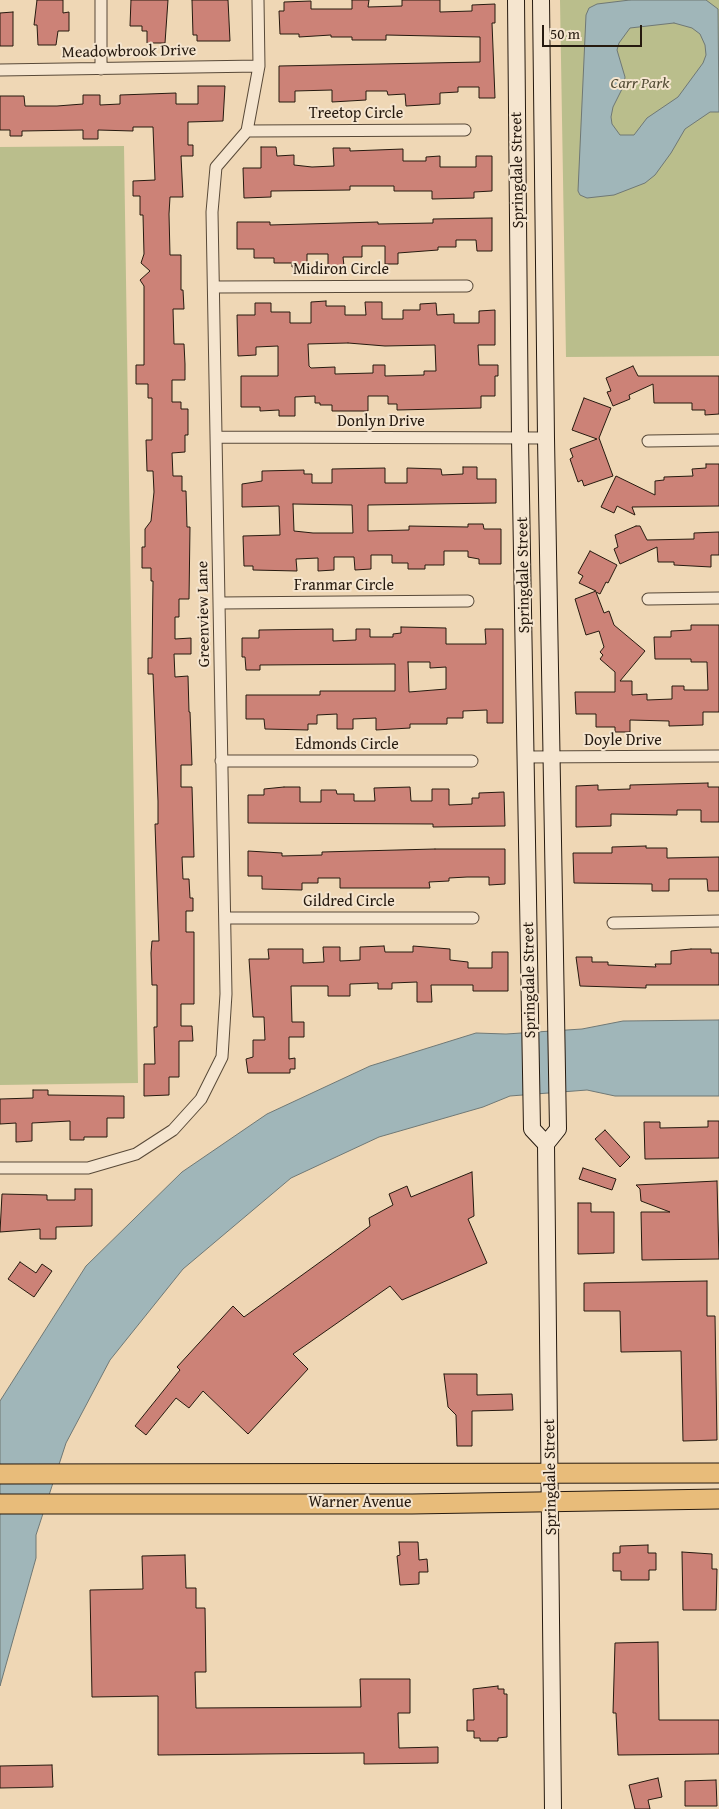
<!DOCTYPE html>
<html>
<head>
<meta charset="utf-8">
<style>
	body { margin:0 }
	#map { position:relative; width:719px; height:1809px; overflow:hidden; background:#efd7b5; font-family:"Gentium Book Plus",serif }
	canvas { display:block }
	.scale { position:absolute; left:542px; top:25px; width:100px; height:22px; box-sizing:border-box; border:2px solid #261a0f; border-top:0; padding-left:6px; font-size:15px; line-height:18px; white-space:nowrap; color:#261a0f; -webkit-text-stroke:4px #f5e5cf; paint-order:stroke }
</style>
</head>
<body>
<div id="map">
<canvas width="719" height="1809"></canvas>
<div class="scale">50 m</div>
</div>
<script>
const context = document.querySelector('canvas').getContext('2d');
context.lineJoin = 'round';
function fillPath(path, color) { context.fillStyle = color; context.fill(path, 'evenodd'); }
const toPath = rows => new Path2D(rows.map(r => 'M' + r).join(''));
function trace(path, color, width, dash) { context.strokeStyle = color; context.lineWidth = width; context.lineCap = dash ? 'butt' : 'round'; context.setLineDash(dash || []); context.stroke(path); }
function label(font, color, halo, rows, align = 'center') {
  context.font = font + ' "Gentium Book Plus",serif'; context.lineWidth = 4; context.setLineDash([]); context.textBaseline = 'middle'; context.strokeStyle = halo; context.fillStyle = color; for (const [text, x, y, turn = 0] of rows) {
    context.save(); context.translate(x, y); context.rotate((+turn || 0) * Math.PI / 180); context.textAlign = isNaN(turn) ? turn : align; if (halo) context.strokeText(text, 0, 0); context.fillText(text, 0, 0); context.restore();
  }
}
fillPath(toPath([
	[560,0,719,0,719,356,566,357],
	[124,146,138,1083,0,1085,0,147]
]), '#babe8c');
const water = toPath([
	[630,0,706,0,718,9,719,112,710,112,685,129,671,153,655,175,645,183,614,195,587,198,580,195,578,191,586,15,589,8,597,4,630,0],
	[674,23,692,28,700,34,705,45,706,55,703,63,678,97,647,118,634,135,620,135,612,124,611,117,613,107,624,85,625,77,617,50,619,43,630,28,674,23],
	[719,1020,719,1096,615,1096,587,1090,510,1096,483,1107,379,1137,291,1178,183,1269,110,1360,66,1443,36,1535,36,1558,0,1686,0,1401,86,1266,182,1172,267,1114,370,1066,476,1033,506,1034,582,1029,623,1021,719,1020]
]);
fillPath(water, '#a0b6b9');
trace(water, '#6f7875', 1);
const building = toPath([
	[37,0,63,0,63,13,69,12,69,31,58,31,56,45,38,45,37,25,34,25,37,0],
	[131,0,168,0,165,43,147,43,147,31,142,31,142,26,130,26,131,0],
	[192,0,228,0,230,41,197,41,197,35,193,35,192,0],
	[352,0,369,0,368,7,402,6,402,0,440,0,440,12,472,11,472,5,495,4,495,23,492,23,495,98,479,98,479,87,458,87,458,92,440,93,440,104,406,106,405,94,388,95,387,91,366,91,366,100,332,102,332,90,295,91,295,102,279,102,279,66,480,62,480,37,386,35,386,40,352,40,352,37,331,37,331,35,299,37,299,34,280,34,279,11,284,11,284,2,311,1,311,9,352,9,352,0],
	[13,12,13,46,0,46,0,13,13,12],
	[198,86,225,86,223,121,188,122,188,145,193,145,193,156,181,156,183,197,170,197,169,214,170,255,181,255,181,290,183,290,184,309,173,309,174,344,184,344,185,364,185,380,172,380,172,402,181,402,181,409,188,409,188,435,185,435,185,452,172,453,173,476,182,476,182,491,186,491,187,527,190,527,189,599,179,599,179,617,175,617,175,639,191,638,191,654,174,654,175,677,188,676,189,712,190,712,192,765,181,765,181,787,192,787,194,857,182,857,183,879,189,879,190,898,193,898,193,911,186,911,186,932,194,932,194,1004,181,1004,181,1026,192,1026,193,1041,179,1041,179,1077,169,1077,169,1095,144,1096,144,1064,155,1064,154,1027,157,1027,157,985,152,985,151,953,152,941,159,941,155,824,158,824,158,801,153,674,148,674,148,658,152,658,153,581,151,581,151,568,142,568,142,547,145,547,145,529,151,521,154,492,153,471,147,471,146,440,152,440,152,398,148,398,148,384,136,384,136,365,144,365,144,286,140,280,150,271,141,263,144,254,143,215,140,215,140,196,133,196,133,181,155,180,153,127,133,127,133,131,98,130,98,139,83,139,83,130,22,131,22,136,10,136,10,130,0,130,0,96,24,96,25,106,57,106,83,104,83,95,100,95,100,105,120,104,120,95,176,93,176,104,198,104,198,86],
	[261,147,276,147,277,156,294,155,294,165,312,167,334,166,333,148,350,148,350,151,403,149,403,161,426,161,426,157,440,156,440,167,476,167,476,156,492,156,492,191,474,192,474,198,432,199,432,191,394,191,394,186,350,186,350,190,271,191,271,197,244,198,243,168,261,168,261,147],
	[492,218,492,251,477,251,476,240,456,240,456,247,438,247,438,250,398,253,398,264,385,264,385,246,362,246,362,257,343,257,344,266,328,266,328,254,307,254,307,267,292,267,292,263,274,263,274,258,254,258,254,249,237,249,237,222,270,222,270,225,378,222,378,224,433,223,433,219,492,218],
	[326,301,326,306,345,306,345,315,366,315,365,302,382,302,382,319,403,319,403,310,420,310,420,304,436,303,437,315,454,314,454,323,479,323,479,311,495,310,495,345,478,345,479,365,498,365,498,376,495,376,495,396,481,396,481,408,397,410,397,404,388,404,388,396,368,396,368,411,332,411,332,405,320,405,320,403,315,403,315,396,295,397,295,416,279,416,279,410,260,411,260,407,241,407,241,376,278,376,278,346,256,347,256,355,238,356,237,315,255,315,255,303,271,303,271,312,290,312,290,323,311,323,311,302,326,301],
	[348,343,385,346,435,345,436,371,424,371,424,375,385,376,385,365,373,365,373,373,335,374,335,367,311,368,309,366,308,344,348,343],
	[633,366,638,376,719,376,719,414,705,415,705,410,692,410,692,403,654,403,653,384,629,395,630,399,613,406,607,392,611,391,606,378,633,366],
	[584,398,611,408,599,438,613,476,584,486,582,480,578,482,570,459,573,457,570,449,597,439,572,430,584,398],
	[706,464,719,464,719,506,632,507,635,515,617,506,614,513,601,507,616,476,655,495,655,481,664,480,664,477,693,476,692,469,706,468,706,464],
	[463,467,477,467,477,479,496,479,496,503,368,505,368,531,409,530,409,526,468,527,468,524,483,524,484,529,501,529,501,564,479,564,479,559,468,557,468,551,444,551,444,565,425,565,425,569,408,569,408,563,392,563,392,555,371,555,371,569,355,570,354,557,334,557,334,570,318,571,318,558,296,559,297,571,253,570,253,566,244,566,243,536,280,535,279,506,242,507,242,484,262,481,262,471,304,470,304,474,312,474,312,483,332,483,332,469,385,468,385,483,407,483,407,468,441,469,442,475,463,474,463,467],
	[293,504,352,505,353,533,313,533,294,531,293,504],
	[636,526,640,526,647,540,694,539,694,533,719,532,719,555,711,555,711,567,674,565,674,562,658,562,657,547,620,564,614,549,618,547,615,535,636,526],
	[590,551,617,565,608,583,606,582,600,594,596,592,604,613,609,611,614,625,645,651,620,681,632,681,632,695,647,694,647,700,672,699,672,686,684,686,684,690,708,690,707,662,691,662,691,659,655,659,654,637,671,637,671,631,691,630,691,625,719,625,719,712,703,712,703,725,669,726,669,721,630,720,630,732,615,732,615,727,596,727,596,714,576,714,575,692,615,692,615,672,600,659,603,655,600,652,604,647,599,631,586,635,575,599,596,591,579,583,583,576,578,573,590,551],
	[401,627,446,628,446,644,486,644,485,629,503,629,503,723,487,723,487,710,463,711,463,718,447,718,447,724,410,724,410,728,376,730,376,718,353,719,353,729,337,729,337,714,317,715,317,724,308,724,308,730,265,729,264,719,246,719,246,695,320,695,320,691,395,691,395,664,260,665,260,670,246,670,245,657,242,657,242,638,259,638,259,630,333,629,333,641,356,640,356,629,370,629,370,637,393,637,393,634,401,633,401,627],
	[408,662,430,662,430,668,446,667,446,689,409,692,408,662],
	[708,783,708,787,719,787,719,822,701,822,701,810,677,810,677,815,611,814,611,826,576,827,576,786,598,785,598,790,630,789,630,785,708,783],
	[284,787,300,787,300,802,321,802,321,790,336,790,337,794,354,794,354,801,375,801,374,788,410,787,411,801,432,801,432,789,449,789,449,805,472,804,472,798,479,798,479,793,504,792,505,826,433,827,433,824,248,823,248,795,264,795,264,789,284,787],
	[646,846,646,848,667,848,667,858,719,857,719,891,708,891,707,879,669,879,669,891,652,891,652,884,574,883,573,853,612,853,612,847,646,846],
	[435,849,505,849,505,884,489,885,489,877,467,877,449,878,449,881,429,882,430,888,340,888,340,878,318,878,318,883,302,883,302,890,262,889,262,876,248,876,248,851,282,853,282,856,322,855,322,852,435,849],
	[384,946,385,952,413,952,413,946,450,949,450,960,468,962,468,968,492,968,492,952,508,952,508,991,473,991,473,985,431,985,432,1002,417,1002,417,982,392,983,392,989,378,989,378,983,350,984,350,996,328,996,328,986,291,986,292,1022,304,1022,304,1037,289,1037,289,1059,295,1058,295,1069,290,1069,290,1073,248,1073,246,1059,253,1057,253,1040,265,1040,264,1017,253,1017,249,959,269,959,268,949,303,949,303,963,324,962,323,947,340,947,340,961,360,960,360,947,384,946],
	[691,949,711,949,711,953,719,953,719,985,646,985,646,988,580,986,576,957,592,957,592,962,608,962,608,965,656,967,655,964,671,964,671,951,691,949],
	[33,1090,48,1090,48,1095,124,1096,124,1118,107,1118,107,1137,84,1137,84,1140,70,1140,70,1121,32,1123,32,1141,16,1142,16,1123,0,1124,0,1099,33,1098,33,1090],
	[708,1121,719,1121,719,1158,645,1159,644,1122,660,1122,660,1128,708,1127,708,1121],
	[605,1130,630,1157,620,1167,595,1139,605,1130],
	[583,1168,616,1179,612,1190,579,1179,583,1168],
	[472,1172,474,1216,468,1219,487,1263,402,1300,390,1286,293,1354,308,1369,248,1434,203,1391,189,1408,176,1398,146,1435,135,1426,180,1370,177,1367,233,1306,244,1317,370,1226,369,1218,393,1205,389,1194,407,1186,411,1197,472,1172],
	[717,1181,719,1259,642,1260,641,1212,670,1212,641,1201,640,1189,636,1185,717,1181],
	[75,1189,92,1189,92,1226,56,1227,56,1239,40,1239,40,1229,0,1232,2,1194,47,1195,47,1200,75,1200,75,1189],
	[578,1203,591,1203,591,1212,614,1212,614,1253,578,1254,578,1203],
	[20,1262,36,1273,42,1264,52,1271,34,1297,8,1279,20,1262],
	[707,1281,707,1316,715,1316,717,1440,683,1441,681,1351,621,1352,620,1311,584,1311,584,1283,707,1281],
	[444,1374,477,1374,477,1395,512,1394,513,1410,472,1411,472,1446,457,1446,456,1415,448,1407,444,1374],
	[399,1542,418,1542,419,1560,427,1559,428,1572,419,1572,419,1584,400,1585,397,1556,400,1555,399,1542],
	[648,1545,648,1553,656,1553,656,1570,649,1570,649,1580,621,1580,621,1571,613,1571,613,1553,620,1553,620,1546,648,1545],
	[682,1552,712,1554,712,1569,717,1569,716,1610,683,1610,682,1552],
	[185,1555,186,1588,196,1588,196,1608,205,1608,206,1672,195,1672,196,1708,361,1707,360,1679,410,1679,410,1713,398,1713,399,1748,438,1747,438,1763,364,1764,364,1753,158,1755,158,1696,92,1697,90,1590,143,1589,142,1556,185,1555],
	[658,1642,659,1720,719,1720,719,1754,618,1755,616,1713,613,1713,615,1643,658,1642],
	[498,1686,498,1689,504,1689,504,1694,507,1694,507,1737,498,1738,498,1741,480,1741,480,1738,474,1738,474,1731,467,1731,467,1720,474,1720,473,1689,498,1686],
	[52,1765,53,1787,0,1788,0,1766,52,1765],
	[658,1778,662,1797,648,1800,650,1809,635,1809,629,1785,658,1778],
	[716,1780,717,1806,685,1806,685,1781,716,1780]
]);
fillPath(building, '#cc8277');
trace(building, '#261a0f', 1);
const street = toPath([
	[101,0,101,69],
	[0,70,259,66],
	[247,131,465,130],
	[215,287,467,286],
	[217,437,546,438],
	[648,441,719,440],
	[648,599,719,598],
	[220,603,468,601],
	[526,757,719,756],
	[221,761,472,761],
	[225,918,473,918],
	[613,923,719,921],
	[0,1168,88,1168,136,1154,173,1130,201,1099,222,1057,226,994,212,212,216,167,247,131,259,66,258,0]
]);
const secondary = toPath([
	[516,0,520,438,532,1129,546,1144],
	[541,0,546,438,558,1129,546,1144,553,1809]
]);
const primary = toPath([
	[0,1474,719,1473],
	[0,1504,412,1504,719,1499]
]);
trace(street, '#584938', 13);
trace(secondary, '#261a0f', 18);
trace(primary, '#261a0f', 21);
trace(street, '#f5e5cf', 11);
trace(secondary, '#f5e5cf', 16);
trace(primary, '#e8bc7a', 19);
label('16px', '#261a0f', '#f5e5cf', [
	["Meadowbrook Drive",129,52,-1],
	["Treetop Circle",356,114],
	["Springdale Street",518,170,-91],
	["Midiron Circle",341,270],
	["Donlyn Drive",381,422],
	["Springdale Street",524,575,-91],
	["Franmar Circle",344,586],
	["Greenview Lane",204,614,-91],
	["Doyle Drive",623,741],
	["Edmonds Circle",347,745],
	["Gildred Circle",349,902],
	["Springdale Street",530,980,-91],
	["Springdale Street",551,1477,-91],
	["Warner Avenue",360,1503]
]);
label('italic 16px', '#524b34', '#f5e5cf', [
	["Carr Park",640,84]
]);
</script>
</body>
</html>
